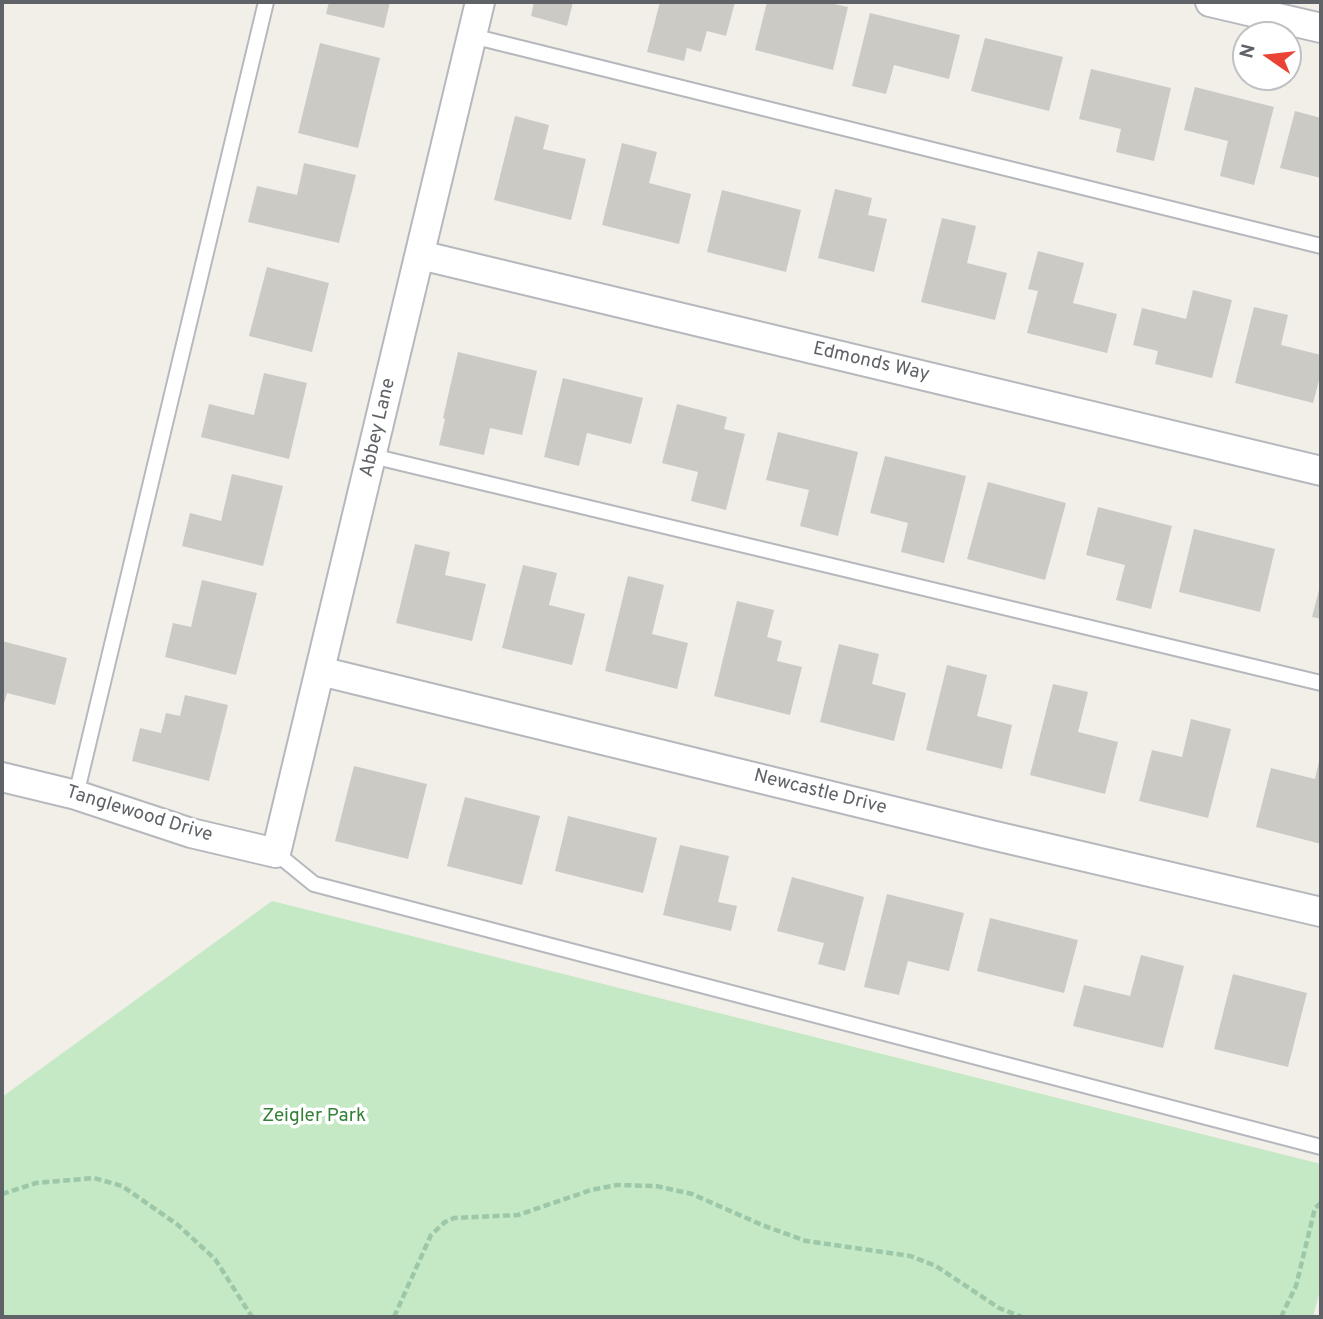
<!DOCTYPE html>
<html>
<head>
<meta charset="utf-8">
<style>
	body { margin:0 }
	#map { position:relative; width:1323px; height:1319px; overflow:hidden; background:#f1efe8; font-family:Overpass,sans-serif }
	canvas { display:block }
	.frame { position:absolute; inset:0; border:4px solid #5f6368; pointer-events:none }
	.north { position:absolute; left:1232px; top:21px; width:70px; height:70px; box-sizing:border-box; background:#fff; border:2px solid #bfc1c3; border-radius:50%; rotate:284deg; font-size:19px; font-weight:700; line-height:28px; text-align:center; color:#5f6368 }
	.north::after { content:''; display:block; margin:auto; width:24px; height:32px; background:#ea4335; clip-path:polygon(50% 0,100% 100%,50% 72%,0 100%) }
</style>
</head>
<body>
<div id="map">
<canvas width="1323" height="1319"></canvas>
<div class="frame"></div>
<div class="north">N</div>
</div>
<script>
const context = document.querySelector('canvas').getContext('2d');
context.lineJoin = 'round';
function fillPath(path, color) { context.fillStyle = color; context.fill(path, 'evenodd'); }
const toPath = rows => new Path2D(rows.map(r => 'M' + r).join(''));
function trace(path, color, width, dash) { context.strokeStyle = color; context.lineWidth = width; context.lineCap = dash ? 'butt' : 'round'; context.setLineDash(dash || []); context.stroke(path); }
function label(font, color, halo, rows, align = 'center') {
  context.font = font + ' Overpass,sans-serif'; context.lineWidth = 7; context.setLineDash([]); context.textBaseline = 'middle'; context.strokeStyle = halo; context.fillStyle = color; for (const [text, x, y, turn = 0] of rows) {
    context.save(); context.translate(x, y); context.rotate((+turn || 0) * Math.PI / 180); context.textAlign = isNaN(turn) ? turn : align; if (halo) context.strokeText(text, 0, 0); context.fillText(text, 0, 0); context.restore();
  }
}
fillPath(toPath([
	[272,901,1321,1164,1321,1286,1313,1317,2,1317,2,1097]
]), '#c5e8c5');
fillPath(toPath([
	[329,2,390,2,384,28,326,14],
	[534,2,573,2,567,26,531,16],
	[660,2,735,2,726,36,707,31,701,52,687,48,684,61,647,52],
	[767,2,825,2,848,7,833,70,755,50],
	[870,13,960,35,949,79,894,65,886,94,852,86],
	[985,38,1063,57,1049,111,971,91],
	[320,43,380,58,358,148,298,133],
	[1091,69,1171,88,1154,161,1116,152,1121,129,1079,119],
	[1195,87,1274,107,1254,185,1220,176,1228,141,1184,130],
	[1295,111,1321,118,1321,178,1280,168],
	[515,116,549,125,543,149,586,159,571,220,494,200],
	[622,143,657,152,649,183,691,194,679,244,602,225],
	[304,163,356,175,339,243,248,222,257,186,297,195],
	[835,189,872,198,868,215,887,219,874,272,818,258],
	[722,190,801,210,786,272,707,252],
	[942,218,976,226,967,263,1007,273,995,320,921,302],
	[1038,251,1084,263,1073,303,1117,314,1107,353,1027,333,1038,291,1028,289],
	[267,267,329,283,312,352,249,336],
	[1193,290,1232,300,1212,378,1155,364,1158,351,1133,345,1142,308,1186,319],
	[1254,307,1288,315,1281,345,1321,355,1321,373,1313,403,1235,383],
	[458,352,537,371,522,435,490,428,484,455,439,445,445,419,443,418],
	[264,373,307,383,289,459,201,437,209,404,254,415],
	[563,378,643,398,631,444,587,433,579,466,544,457],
	[677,404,727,417,724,429,745,434,726,510,691,501,698,472,662,463],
	[778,432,858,452,838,536,800,526,809,490,766,480],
	[885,456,966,476,944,563,901,552,908,523,870,513],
	[232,474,283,486,263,566,182,546,190,513,221,521],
	[988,482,1066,503,1045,580,967,559],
	[1098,507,1172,526,1151,609,1116,600,1125,565,1086,555],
	[1194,529,1275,549,1260,612,1179,592],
	[415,544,450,552,445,575,486,584,472,641,396,623],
	[523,565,557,573,549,605,585,614,572,665,502,648],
	[628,576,664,585,652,634,688,643,677,689,605,671],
	[202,580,257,593,236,675,165,657,173,623,191,627],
	[1320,586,1321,586,1321,619,1312,617],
	[737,601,774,610,767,637,782,641,777,661,802,667,790,715,714,696],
	[2,641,67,658,55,705,7,693,2,710],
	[839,644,879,654,872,684,906,693,894,741,820,722],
	[947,665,987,675,977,716,1012,725,1002,769,926,750],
	[1053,684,1088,692,1078,732,1118,742,1105,794,1030,775],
	[185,695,228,705,209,781,132,761,140,728,161,733,166,713,180,716],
	[1191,719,1231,729,1208,818,1139,801,1152,750,1182,757],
	[1320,757,1321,844,1256,827,1271,768,1315,779],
	[354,766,427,784,408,859,335,841],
	[465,797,540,816,522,885,447,866],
	[568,816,657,838,643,893,555,871],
	[680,845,729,856,718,902,737,906,731,931,663,915],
	[792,877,864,897,845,971,818,964,824,943,777,931],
	[887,894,964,913,949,971,908,961,899,995,864,987],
	[990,918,1078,940,1064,993,977,971],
	[1141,955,1184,966,1163,1048,1073,1026,1084,985,1130,996],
	[1233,974,1307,993,1288,1067,1214,1049]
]), '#cccac5');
const service = toPath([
	[472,36,1321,246],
	[372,456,1321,683],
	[76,795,266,2],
	[276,853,314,884,1321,1147]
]);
const minor = toPath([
	[1210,2,1321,28],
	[420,255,1321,471],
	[320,671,987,834,1321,912],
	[2,777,76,795,191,833,276,853,480,2]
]);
trace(service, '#b5b8bc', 18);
trace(minor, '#b5b8bc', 32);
trace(toPath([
	[2,1194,36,1183,94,1178,122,1186,178,1225,215,1259,252,1317],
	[394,1317,431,1235,445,1222,454,1218,518,1215,591,1190,617,1185,656,1186,692,1194,762,1225,806,1241,910,1256,936,1266,999,1308,1022,1317],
	[1281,1317,1296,1286,1315,1208,1321,1203]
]), '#9cc7a9', 4.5, [7, 3.5]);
trace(service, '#fff', 14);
trace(minor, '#fff', 28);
label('19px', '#5f6368', '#fff', [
	["Edmonds Way",871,363,13],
	["Abbey Lane",379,428,-77],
	["Newcastle Drive",820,793,14],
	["Tanglewood Drive",139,815,17]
]);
label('19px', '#348238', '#fff', [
	["Zeigler Park",314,1117]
]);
</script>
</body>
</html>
